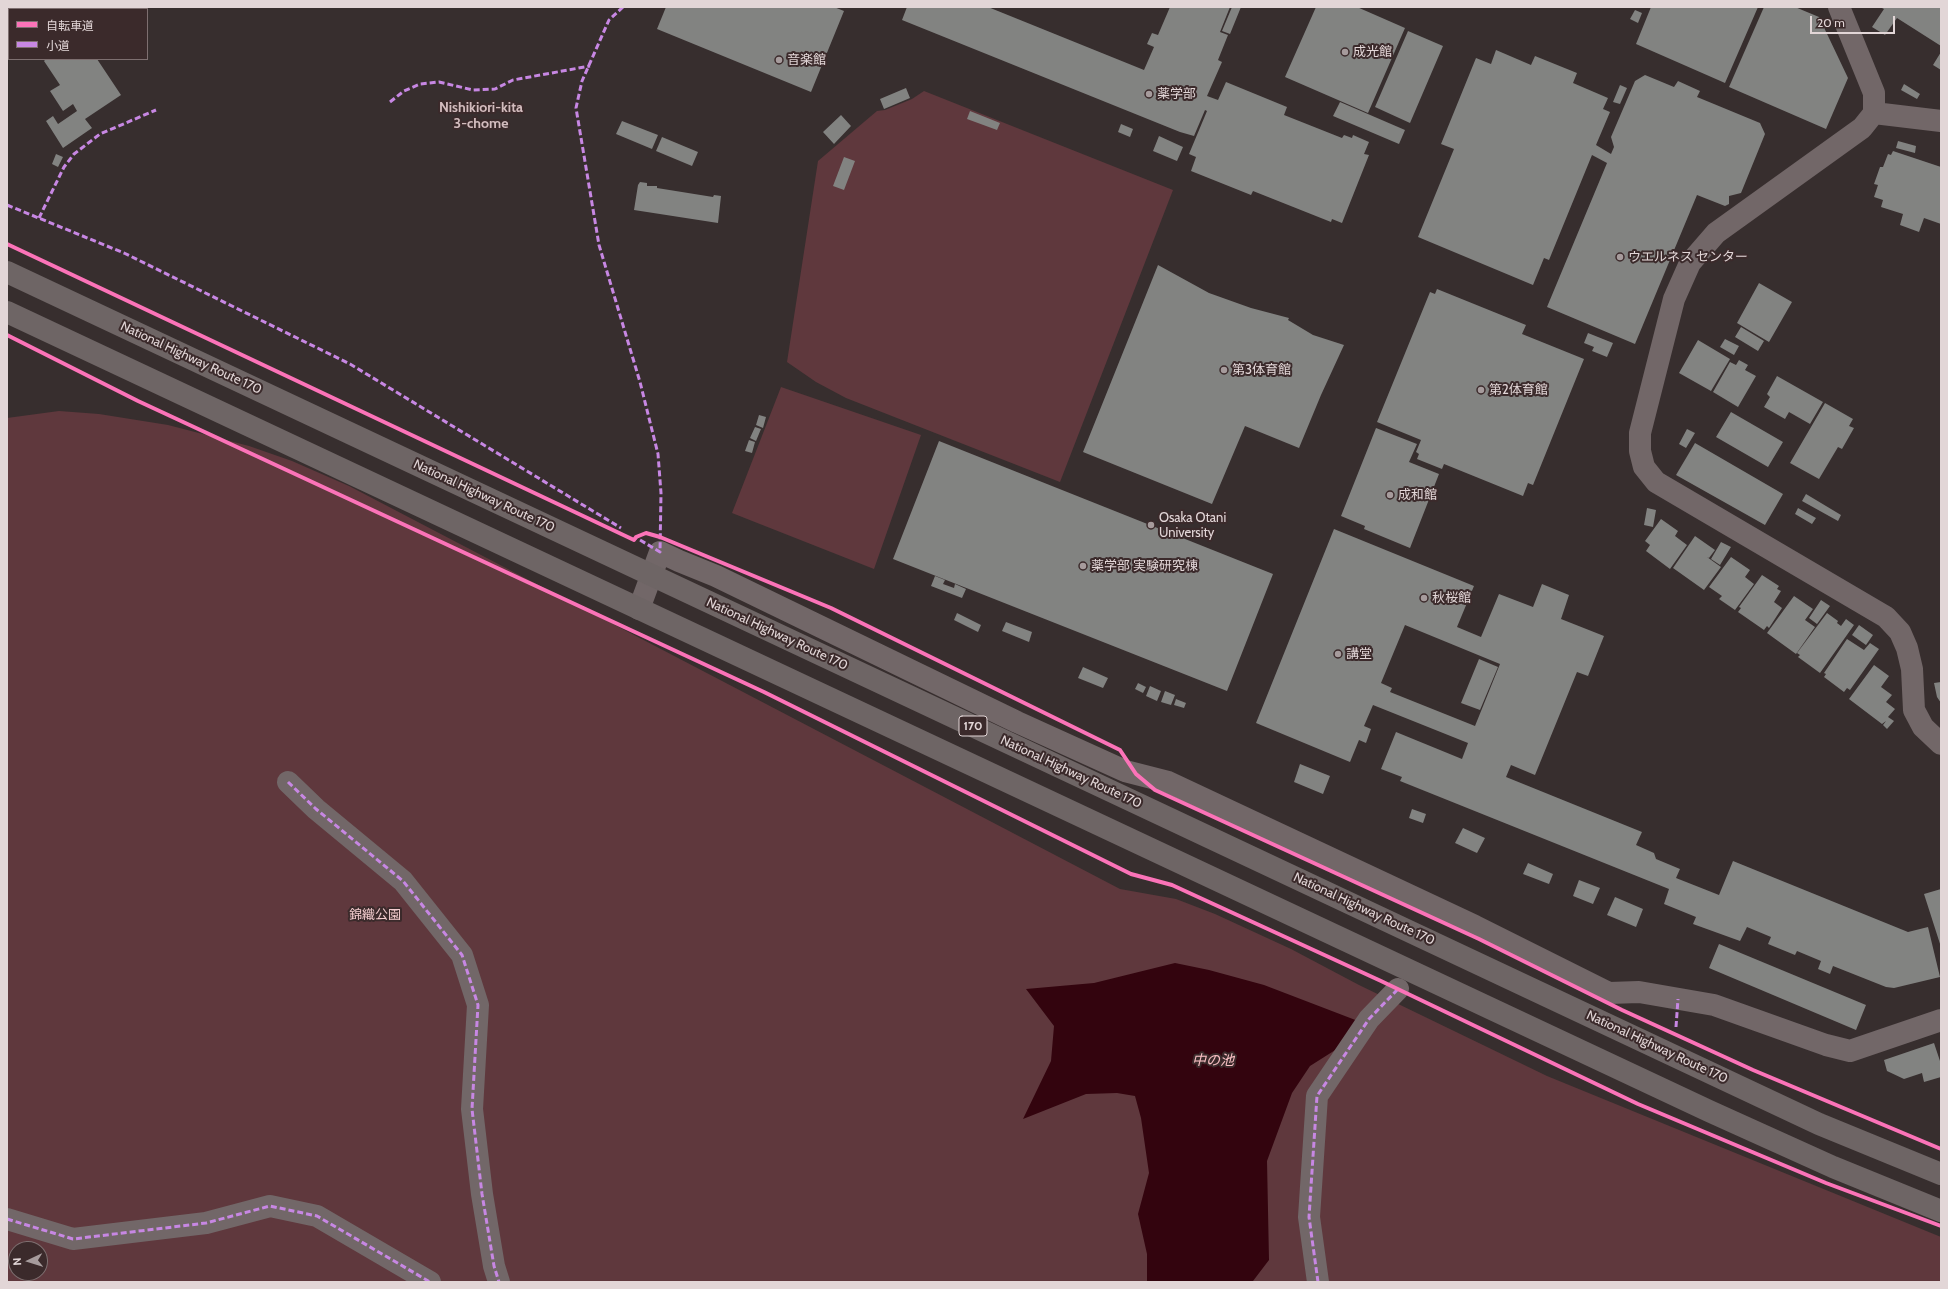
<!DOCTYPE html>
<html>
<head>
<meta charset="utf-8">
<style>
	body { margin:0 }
	#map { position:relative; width:1948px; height:1289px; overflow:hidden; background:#372e2e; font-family:Cabin,"Noto Sans JP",sans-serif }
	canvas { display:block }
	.frame { position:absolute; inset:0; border:8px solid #e2d6d7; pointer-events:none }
	.legend { position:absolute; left:8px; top:8px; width:140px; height:52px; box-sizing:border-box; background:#3b2a2b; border:1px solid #7e6f70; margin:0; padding:5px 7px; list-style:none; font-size:12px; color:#e2d6d7 }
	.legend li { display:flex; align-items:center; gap:8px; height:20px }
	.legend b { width:20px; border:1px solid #7e6f70 }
	.north { position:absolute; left:8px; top:1241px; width:40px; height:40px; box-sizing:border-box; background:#3b2a2b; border:1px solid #7e6f70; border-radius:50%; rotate:266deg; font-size:11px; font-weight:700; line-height:16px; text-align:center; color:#e2d6d7 }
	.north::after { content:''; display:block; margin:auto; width:14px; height:18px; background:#a69b9c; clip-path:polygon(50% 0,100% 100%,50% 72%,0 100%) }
	.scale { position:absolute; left:1810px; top:16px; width:85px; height:18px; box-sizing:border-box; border:2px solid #e2d6d7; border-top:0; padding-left:5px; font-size:12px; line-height:14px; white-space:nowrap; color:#e2d6d7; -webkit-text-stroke:3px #3b2a2b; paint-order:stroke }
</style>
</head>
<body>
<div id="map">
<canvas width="1948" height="1289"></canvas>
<div class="frame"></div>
<ul class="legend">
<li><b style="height:5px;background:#fb73b8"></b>自転車道</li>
<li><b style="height:5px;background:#c787e3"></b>小道</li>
</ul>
<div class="north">N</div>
<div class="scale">20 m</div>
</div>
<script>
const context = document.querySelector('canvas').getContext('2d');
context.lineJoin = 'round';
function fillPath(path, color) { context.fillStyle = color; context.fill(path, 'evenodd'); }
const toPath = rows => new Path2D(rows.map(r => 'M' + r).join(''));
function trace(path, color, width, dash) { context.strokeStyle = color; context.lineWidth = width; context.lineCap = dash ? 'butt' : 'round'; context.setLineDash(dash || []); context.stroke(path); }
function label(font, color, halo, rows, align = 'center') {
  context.font = font + ' Cabin,"Noto Sans JP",sans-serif'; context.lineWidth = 4; context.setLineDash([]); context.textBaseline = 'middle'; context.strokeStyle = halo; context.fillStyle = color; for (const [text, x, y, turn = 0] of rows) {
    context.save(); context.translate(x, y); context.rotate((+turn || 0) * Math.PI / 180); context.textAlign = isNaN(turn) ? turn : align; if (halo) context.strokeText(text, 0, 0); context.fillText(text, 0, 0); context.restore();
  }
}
fillPath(toPath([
	[924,91,1173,190,1060,482,846,398,816,382,787,362,818,161,877,111,885,110,912,99],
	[781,387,921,435,874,569,732,513],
	[59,411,99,414,168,425,249,446,292,461,349,486,1120,889,1176,899,1215,914,1291,949,1359,985,1547,1076,1941,1237,1941,1282,7,1282,7,418],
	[16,1249,40,1249,40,1273,16,1273]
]), '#5f383d');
fillPath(toPath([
	[1175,963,1209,970,1264,985,1358,1021,1340,1047,1310,1066,1292,1093,1267,1161,1269,1260,1253,1281,1147,1282,1147,1254,1138,1214,1149,1173,1141,1118,1135,1096,1117,1093,1086,1094,1023,1119,1051,1061,1054,1026,1026,989,1094,983]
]), '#33040e');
fillPath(toPath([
	[666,7,834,7,844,11,811,92,657,29],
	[907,7,988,7,1144,70,1154,47,1147,44,1152,33,1158,35,1170,7,1230,7,1220,32,1228,35,1218,60,1222,62,1207,96,1218,100,1226,82,1287,107,1284,115,1342,138,1344,135,1352,138,1353,135,1369,142,1364,154,1369,155,1342,223,1332,219,1331,222,1253,191,1251,195,1191,171,1196,157,1189,154,1207,111,1205,110,1194,136,1180,132,902,20],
	[1232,7,1241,7,1230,34,1222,31],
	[1316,7,1357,7,1405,28,1368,113,1285,77],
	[1651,7,1758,7,1725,83,1636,44],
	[1764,7,1795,7,1819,17,1848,78,1826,129,1729,87],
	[1880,7,1941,7,1941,46,1897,18,1885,35,1872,27,1884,9],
	[1635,10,1642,13,1638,23,1630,19],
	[1408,31,1443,46,1410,123,1375,107],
	[1496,50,1531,65,1535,56,1577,73,1573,83,1608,98,1603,109,1610,112,1596,145,1611,154,1614,147,1611,137,1635,81,1645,75,1674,87,1678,81,1700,91,1697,97,1760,123,1765,134,1741,193,1729,196,1729,204,1725,206,1697,195,1635,344,1547,307,1607,163,1592,155,1549,260,1544,258,1533,285,1418,237,1454,149,1441,144,1476,58,1491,64],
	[1941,52,1941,70,1933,65],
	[46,59,97,59,121,95,85,119,92,128,63,148,46,121,53,116,58,124,77,111,73,104,63,111,50,91,60,85,44,61],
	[1904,84,1920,94,1917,99,1901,90],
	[1620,85,1627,88,1620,104,1613,102],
	[906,88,910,98,884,109,880,99],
	[1340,102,1405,130,1399,144,1333,116],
	[970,111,1000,123,997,130,967,119],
	[841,115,851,126,834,144,823,132],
	[622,121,658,135,652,149,616,134],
	[1121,124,1133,129,1130,137,1118,132],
	[1159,136,1183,147,1177,161,1153,151],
	[662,137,698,152,692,166,656,151],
	[1898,141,1916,146,1915,153,1896,148],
	[1893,151,1941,167,1941,224,1924,218,1919,232,1900,225,1903,214,1881,207,1883,200,1874,197,1878,185,1874,184,1880,167,1883,167,1888,154,1891,155],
	[56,154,63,157,58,167,52,164],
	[844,157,855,161,844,190,833,186],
	[640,182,647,183,647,186,657,186,657,188,713,197,714,195,721,196,718,223,634,210,638,185],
	[1158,265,1209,293,1251,308,1289,318,1288,320,1313,335,1344,345,1321,395,1299,448,1245,426,1212,504,1083,452],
	[1759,283,1792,302,1769,342,1737,323],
	[1437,289,1526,325,1522,334,1584,359,1533,485,1528,483,1523,496,1444,464,1442,469,1417,459,1419,454,1416,452,1421,440,1377,422,1430,292,1435,294],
	[1741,327,1764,341,1758,351,1735,337],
	[1588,333,1613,343,1607,357,1592,351,1594,347,1584,343],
	[1725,339,1739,346,1734,355,1720,347],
	[1698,340,1730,359,1711,391,1679,373],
	[1739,360,1748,365,1745,370,1756,376,1738,407,1713,392,1730,362,1736,365],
	[1777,376,1823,402,1810,424,1789,412,1785,419,1764,407,1770,397,1767,394],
	[1825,403,1853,419,1849,426,1854,428,1842,449,1838,447,1819,479,1790,463],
	[1731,412,1783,442,1768,467,1716,437],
	[759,415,766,417,763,428,756,425],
	[755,427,761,429,756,441,750,438],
	[1376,428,1417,444,1409,462,1439,474,1410,548,1364,529,1365,526,1341,516],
	[1687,429,1695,433,1686,448,1679,444],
	[749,440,755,442,752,453,745,451],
	[939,441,1273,574,1227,691,893,559],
	[1695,443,1783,494,1765,525,1676,475],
	[1806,494,1841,515,1838,521,1802,501],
	[1647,508,1656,510,1653,527,1644,525],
	[1798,508,1816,518,1812,524,1795,514],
	[1661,519,1678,531,1675,536,1687,545,1670,569,1646,551,1650,545,1645,541],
	[1334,529,1474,586,1457,627,1481,637,1499,594,1533,607,1542,584,1569,595,1561,619,1604,636,1588,676,1577,672,1535,775,1511,765,1506,777,1642,832,1636,845,1654,853,1656,859,1680,869,1676,878,1719,895,1733,861,1908,932,1928,927,1940,977,1894,988,1886,987,1833,966,1830,974,1818,969,1821,961,1797,951,1795,955,1768,944,1771,937,1747,927,1740,941,1693,924,1696,917,1664,904,1669,889,1400,781,1402,777,1381,769,1396,732,1462,759,1468,743,1373,705,1364,726,1371,729,1366,743,1359,740,1350,762,1256,723],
	[1405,625,1500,664,1475,726,1390,692,1392,688,1381,683],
	[1695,536,1715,550,1709,558,1707,557,1721,567,1704,590,1673,568],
	[1721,542,1731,547,1720,565,1711,559],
	[1731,557,1750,570,1745,577,1754,584,1735,610,1719,599,1722,596,1709,587],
	[1762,575,1779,586,1777,589,1781,591,1774,602,1782,608,1769,628,1767,626,1764,630,1738,612,1741,608,1739,607],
	[935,576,945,580,943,584,954,588,955,584,966,589,962,598,931,586],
	[1794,596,1813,609,1805,620,1815,627,1796,654,1767,633],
	[1821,600,1830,606,1817,624,1809,618],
	[957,613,981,625,978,632,954,620],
	[1827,613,1838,621,1837,623,1841,626,1846,619,1854,625,1820,673,1798,657,1800,655,1797,653],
	[1006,622,1032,632,1029,642,1002,631],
	[1859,625,1873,635,1866,645,1852,635],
	[1847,639,1864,650,1870,643,1879,649,1850,690,1847,688,1844,692,1824,677,1826,674,1824,673],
	[1479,659,1498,667,1480,710,1461,703],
	[1874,665,1889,676,1881,687,1892,695,1886,702,1895,709,1888,717,1894,721,1887,729,1883,725,1886,721,1882,724,1849,699],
	[1083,667,1108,678,1103,688,1078,678],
	[1941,682,1941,703,1937,697,1934,683],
	[1138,683,1146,687,1143,693,1135,689],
	[1150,686,1161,691,1157,701,1146,696],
	[1165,691,1175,695,1171,705,1161,702],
	[1176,699,1186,703,1184,708,1174,705],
	[1300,764,1330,776,1323,794,1294,782],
	[1412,809,1426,814,1423,823,1409,818],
	[1463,828,1485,838,1477,853,1455,843],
	[1528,863,1553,874,1549,884,1523,874],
	[1579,880,1600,888,1593,904,1573,896],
	[1941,889,1941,947,1924,894],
	[1615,897,1643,909,1636,927,1607,915],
	[1719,944,1866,1005,1856,1030,1709,968],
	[1934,1043,1941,1064,1941,1077,1924,1082,1922,1073,1904,1079,1887,1071,1884,1060]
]), '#828381');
trace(toPath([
	[1839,7,1874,93,1874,113,1862,128,1716,233,1690,263,1674,299,1640,433,1640,451,1644,467,1656,482,1886,617,1900,632,1907,648,1912,669,1914,710,1923,727,1941,744],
	[1874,113,1941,121],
	[639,609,660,552,679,561,716,576,1017,722,1125,771,1168,782,1475,926,1609,993,1639,992,1714,1005,1826,1045,1850,1051,1941,1020],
	[288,782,316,809,403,881,462,955,478,1005,472,1109,482,1194,494,1266,499,1282],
	[7,1219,73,1239,206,1223,270,1206,317,1216,430,1282],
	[1318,1282,1309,1217,1317,1096,1369,1019,1398,989]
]), '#726768', 22);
trace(toPath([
	[7,272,1819,1124,1941,1174],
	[7,312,1709,1111,1833,1167,1941,1211]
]), '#6e6565', 22);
trace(toPath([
	[623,7,609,20,582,81,576,108,599,245,640,382,658,454,661,493,660,552,635,537],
	[390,102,404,91,420,84,439,82,473,90,495,89,513,80,590,66],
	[7,205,124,253,350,364,621,528],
	[39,218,64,167,74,154,100,134,156,110],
	[288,782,316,809,403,881,462,955,478,1005,472,1109,482,1194,494,1266,499,1282],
	[1676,1027,1678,999],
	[7,1219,73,1239,206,1223,270,1206,317,1216,430,1282],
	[1318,1282,1309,1217,1317,1096,1369,1019,1398,989]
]), '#c787e3', 3, [6, 3]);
trace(toPath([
	[7,244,634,540,636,537,646,533,660,537,831,608,1120,750,1136,774,1155,790,1479,939,1622,1010,1753,1070,1941,1149],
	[7,335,138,401,764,692,1131,874,1172,885,1381,981,1638,1104,1826,1183,1941,1226]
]), '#fb73b8', 4);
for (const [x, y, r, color] of [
	[1345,52,4,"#a69b9c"],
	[779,60,4,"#a69b9c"],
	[1149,94,4,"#a69b9c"],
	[1620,257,4,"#a69b9c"],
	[1224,370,4,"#a69b9c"],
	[1481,390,4,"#a69b9c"],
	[1390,495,4,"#a69b9c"],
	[1151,525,4,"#a69b9c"],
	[1083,566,4,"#a69b9c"],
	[1424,598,4,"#a69b9c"],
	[1338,654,4,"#a69b9c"]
]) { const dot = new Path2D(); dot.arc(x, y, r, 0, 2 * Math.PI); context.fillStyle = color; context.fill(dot); trace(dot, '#3b2a2b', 1.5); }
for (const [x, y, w] of [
	[973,726,28]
]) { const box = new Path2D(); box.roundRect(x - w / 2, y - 10, w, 20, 3); context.fillStyle = '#3b2a2b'; context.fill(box); trace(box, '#e2d6d7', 1); }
label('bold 12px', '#e2d6d7', null, [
	["170",973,726]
]);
label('13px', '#e2d6d7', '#3b2a2b', [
	["成光館",1353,52],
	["音楽館",787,60],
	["薬学部",1157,94],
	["ウエルネス センター",1628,257],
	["第3体育館",1232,370],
	["第2体育館",1489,390],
	["成和館",1398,495],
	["Osaka Otani",1159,518],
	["University",1159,533],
	["薬学部 実験研究棟",1091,566],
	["秋桜館",1432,598],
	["講堂",1346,654]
], 'left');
label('13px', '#e2d6d7', '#3b2a2b', [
	["National Highway Route 170",191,358,25],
	["National Highway Route 170",484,496,25],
	["National Highway Route 170",777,634,25],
	["National Highway Route 170",1071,772,25],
	["National Highway Route 170",1364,909,25],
	["National Highway Route 170",1657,1047,25]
]);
label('13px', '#f4cdcf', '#3b2a2b', [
	["錦織公園",375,915]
]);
label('bold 14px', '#d3bcbe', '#3b2a2b', [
	["Nishikiori-kita",481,108],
	["3-chome",481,124]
]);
label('italic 14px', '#fac0c4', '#3b2a2b', [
	["中の池",1213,1061]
]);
</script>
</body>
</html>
